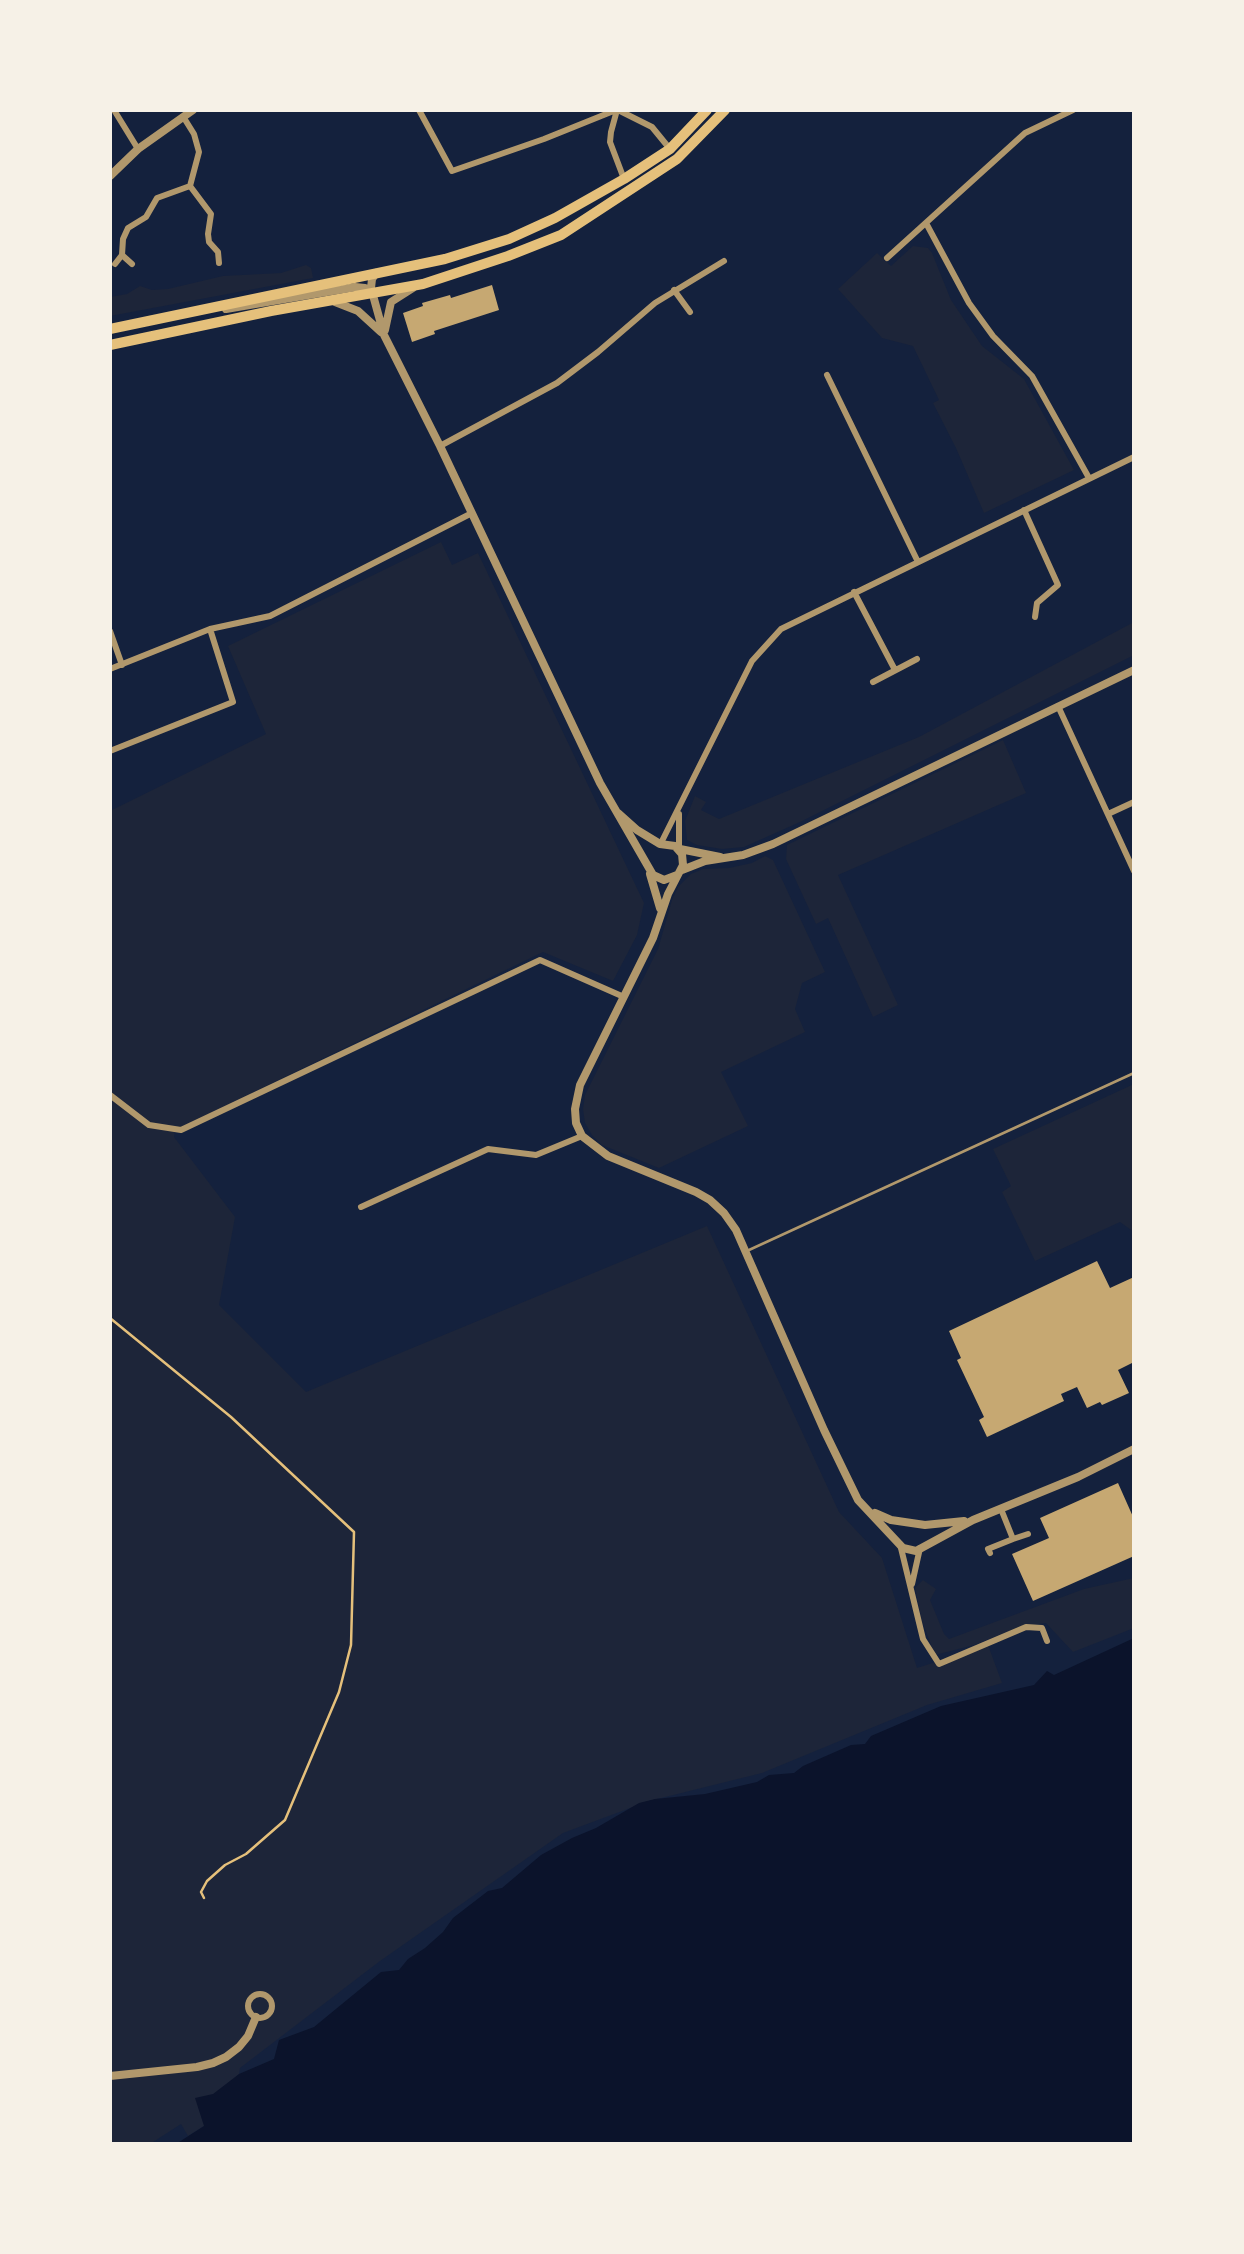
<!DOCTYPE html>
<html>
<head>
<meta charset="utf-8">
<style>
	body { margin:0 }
	#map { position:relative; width:1244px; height:2254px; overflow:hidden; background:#14213d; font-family:Lato,sans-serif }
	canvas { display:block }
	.frame { position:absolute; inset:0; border:112px solid #f6f1e7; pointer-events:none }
</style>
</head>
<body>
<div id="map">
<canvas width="1244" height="2254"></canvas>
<div class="frame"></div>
</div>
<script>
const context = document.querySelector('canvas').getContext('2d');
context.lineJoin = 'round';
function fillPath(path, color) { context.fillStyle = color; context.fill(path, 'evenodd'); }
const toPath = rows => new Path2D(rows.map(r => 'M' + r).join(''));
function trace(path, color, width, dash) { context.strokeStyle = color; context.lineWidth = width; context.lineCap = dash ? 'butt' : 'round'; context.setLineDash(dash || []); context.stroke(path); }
fillPath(toPath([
	[913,246,928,248,932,253,951,300,982,346,1024,379,1074,470,984,513,956,448,933,403,939,400,913,346,882,338,838,289,877,253,891,266],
	[306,265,311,268,313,278,110,316,110,297,127,294,140,286,152,290,168,289,223,276,281,273],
	[441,542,452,565,478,553,644,903,637,935,613,981,543,952,175,1130,174,1137,235,1217,219,1305,306,1392,707,1226,839,1512,882,1558,917,1668,988,1645,1002,1683,927,1705,762,1773,649,1801,563,1833,380,1961,240,2068,239,2074,231,2082,213,2095,204,2126,188,2136,181,2124,150,2144,110,2144,110,811,266,734,228,646],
	[1134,622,1134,655,800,822,744,847,722,849,697,845,687,840,685,821,695,796,706,802,701,810,719,819,919,737],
	[1003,740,1026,793,838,875,898,1005,873,1017,828,918,816,924,786,859,787,845],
	[765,856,773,860,825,972,802,983,795,1009,805,1032,721,1072,748,1126,659,1168,602,1145,592,1135,585,1123,583,1109,585,1095,658,949,672,900,678,887,691,874,703,869,729,868,752,863],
	[1134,1084,1134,1232,1120,1222,1035,1261,1002,1192,1011,1186,993,1149],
	[1134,1578,1134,1628,1073,1652,1046,1623,1019,1627,974,1645,935,1655,922,1621,915,1588,923,1580,936,1589,930,1600,944,1634,949,1639,1084,1589]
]), '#1d2539');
fillPath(toPath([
	[1134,1638,1134,2144,176,2144,204,2126,195,2098,213,2094,239,2074,274,2059,279,2040,314,2027,381,1972,399,1970,408,1959,425,1948,443,1932,453,1918,488,1891,502,1888,541,1855,572,1838,596,1828,639,1803,655,1799,705,1794,757,1782,769,1775,794,1773,803,1766,851,1745,865,1744,871,1736,941,1706,1034,1685,1047,1671,1054,1675]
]), '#0b132b');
fillPath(toPath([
	[492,285,499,310,434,331,435,334,412,342,403,313,423,306,422,303,450,295,451,298],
	[1097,1261,1110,1288,1134,1277,1134,1362,1118,1370,1129,1393,1102,1405,1100,1402,1087,1408,1077,1387,1061,1394,1064,1401,987,1437,979,1420,984,1417,957,1360,961,1358,949,1331],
	[1118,1483,1134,1519,1134,1556,1033,1601,1012,1554,1049,1538,1040,1518]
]), '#c6a872');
trace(toPath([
	[110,1318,231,1417,354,1532,351,1645,339,1692,285,1820,246,1854,225,1865,207,1881,201,1892,204,1898]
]), '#e5c07b', 2.5);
trace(toPath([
	[749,1250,1134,1073]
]), '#b1986c', 2.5);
trace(toPath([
	[114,110,138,149],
	[419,110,452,171,544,139,616,110],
	[617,110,611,132,610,142,624,179],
	[618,110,652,127,670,149],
	[190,186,211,214,208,234,209,242,218,252,219,263],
	[926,223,969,303,993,336,1032,376,1089,478],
	[122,255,132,264],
	[887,258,1025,133,1073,110],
	[115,264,122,255,123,239,128,228,146,217,157,198,190,186,199,152,194,134,184,118],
	[674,290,690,312],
	[827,375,918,562],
	[440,446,557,383,598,352,655,303,724,261],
	[1024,510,1058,585,1037,603,1035,617],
	[854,592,895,670],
	[110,631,122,665],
	[110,669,210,629,270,616,472,513],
	[873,682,917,659],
	[1058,706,1134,871],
	[110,751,233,702,210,629],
	[1108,814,1134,802],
	[661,843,752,661,781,629,1134,457],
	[679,849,679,814],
	[110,1095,149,1125,181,1130,540,960,624,997],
	[361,1207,488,1149,536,1155,582,1136],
	[1001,1509,1013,1539,1028,1534],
	[900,1544,923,1639,939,1664,1026,1627,1042,1628,1047,1641],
	[990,1553,988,1549,1013,1539],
	[912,1584,920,1548],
	'248 2006a12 12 0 1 1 24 0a12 12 0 1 1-24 0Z'
]), '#b1986c', 6);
trace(toPath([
	[110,176,138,149,193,110],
	[376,273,372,279,371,288,384,335,440,446,600,783,653,875,664,880,677,875],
	[335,302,358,311,381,332],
	[226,309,355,287,365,288,372,293],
	[385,330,391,302,413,288],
	[618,813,637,830,660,844,675,846,682,854,683,865,668,894,653,938,580,1085,575,1109,576,1123,582,1136,608,1156,696,1192,710,1200,724,1213,736,1230,824,1430,858,1500,903,1548,916,1551,973,1520,1078,1477,1134,1449],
	[680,849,720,857],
	[682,870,705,861,743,855,773,844,1134,670],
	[650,874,660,908],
	[875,1513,891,1520,925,1525,964,1521],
	[110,2076,197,2067,213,2063,226,2057,239,2047,248,2036,256,2017]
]), '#b1986c', 8);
trace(toPath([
	[110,329,445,259,509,239,555,218,624,179,670,149,707,110],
	[110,345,271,311,423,284,508,256,561,235,677,159,725,110]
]), '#e5c07b', 10);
</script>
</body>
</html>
